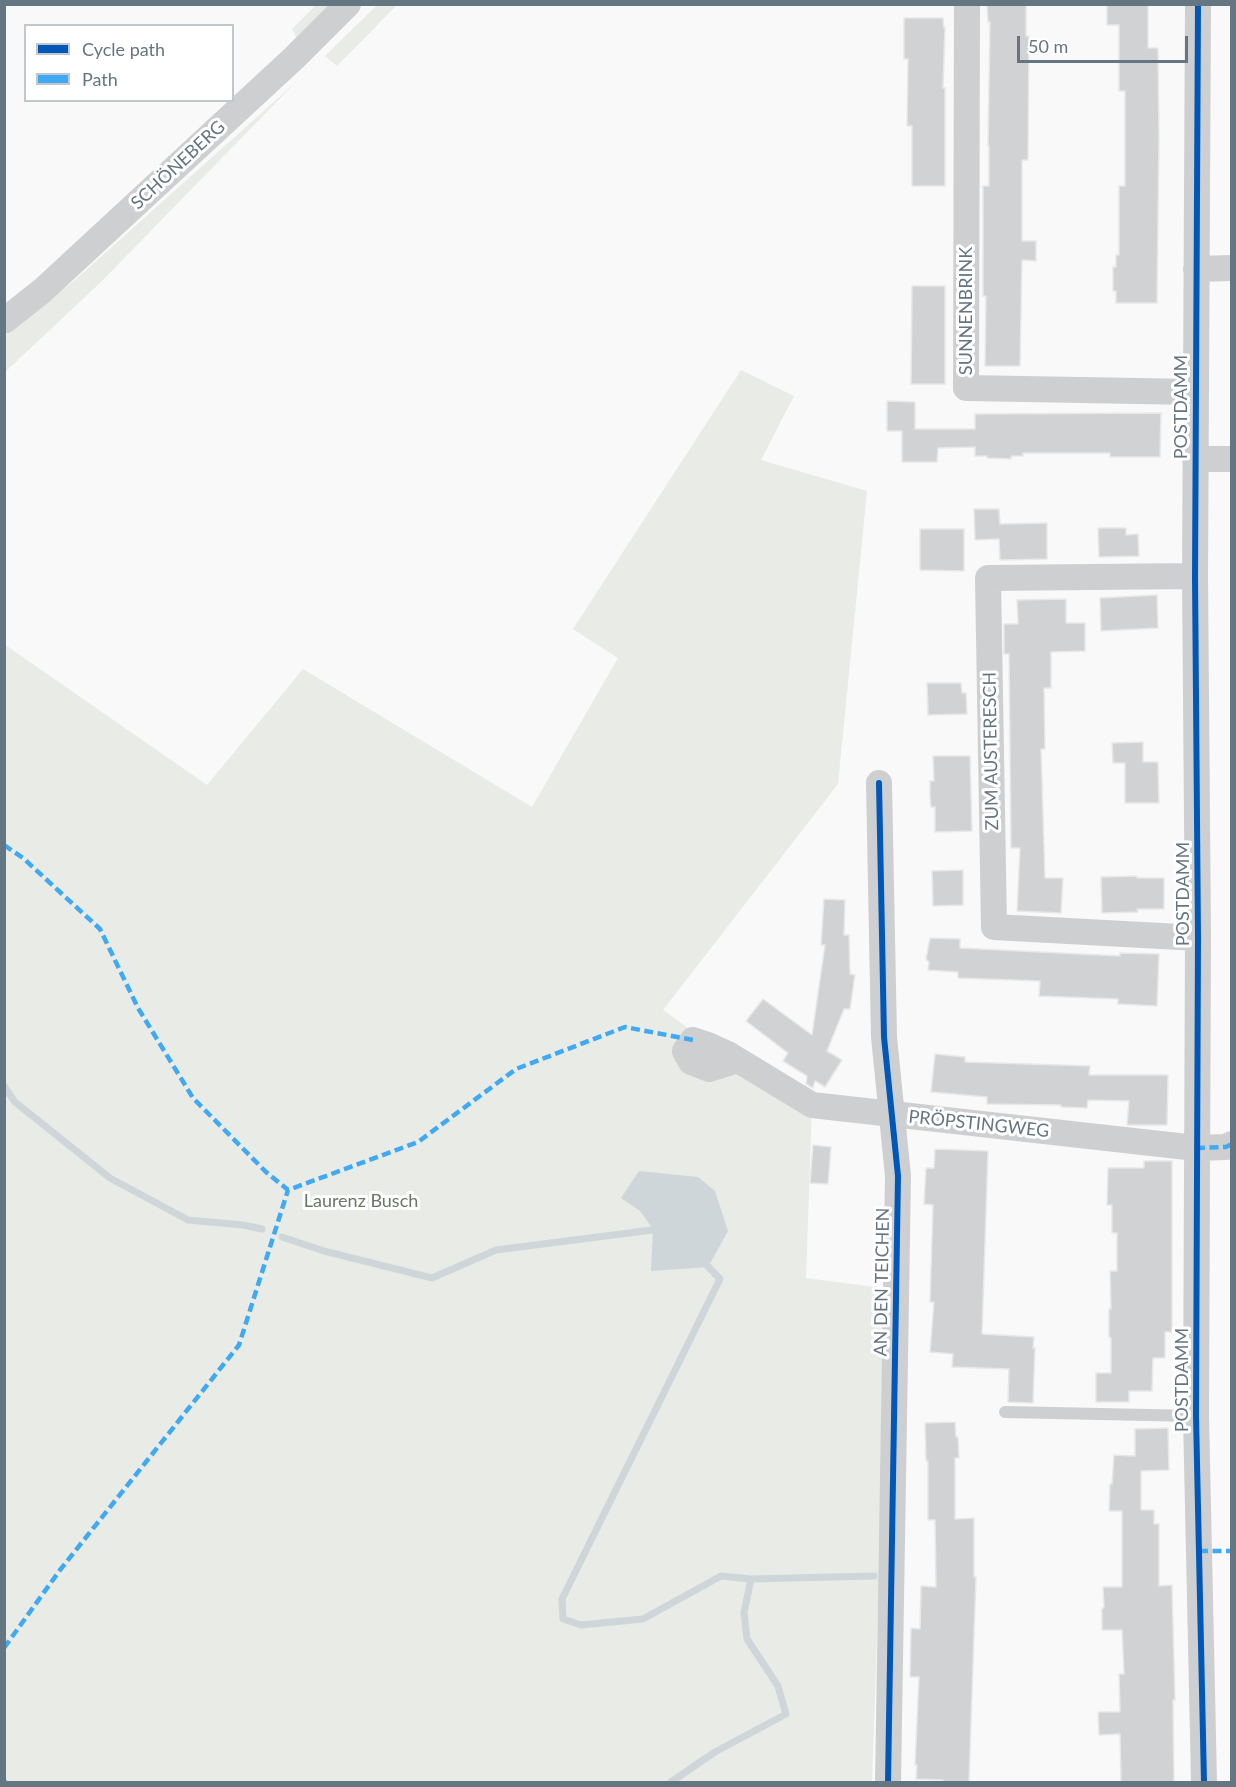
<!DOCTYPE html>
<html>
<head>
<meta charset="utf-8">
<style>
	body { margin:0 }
	#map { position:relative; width:1236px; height:1787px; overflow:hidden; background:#f9f9f9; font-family:Lato,sans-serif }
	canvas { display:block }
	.frame { position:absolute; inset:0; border:6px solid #657683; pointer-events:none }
	.legend { position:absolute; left:24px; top:24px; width:210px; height:78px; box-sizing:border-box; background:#fff; border:2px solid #c1c8cd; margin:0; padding:8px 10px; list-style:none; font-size:18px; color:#657683 }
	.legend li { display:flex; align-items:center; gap:12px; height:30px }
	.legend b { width:30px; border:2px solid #c1c8cd }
	.scale { position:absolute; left:1017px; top:36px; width:171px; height:27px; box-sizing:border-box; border:3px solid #657683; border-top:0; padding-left:8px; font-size:18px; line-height:21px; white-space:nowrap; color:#657683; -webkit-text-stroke:4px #fff; paint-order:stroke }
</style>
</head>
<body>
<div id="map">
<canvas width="1236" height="1787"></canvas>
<div class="frame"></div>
<ul class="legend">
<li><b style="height:8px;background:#0057b8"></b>Cycle path</li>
<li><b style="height:8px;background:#3fa9f5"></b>Path</li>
</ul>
<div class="scale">50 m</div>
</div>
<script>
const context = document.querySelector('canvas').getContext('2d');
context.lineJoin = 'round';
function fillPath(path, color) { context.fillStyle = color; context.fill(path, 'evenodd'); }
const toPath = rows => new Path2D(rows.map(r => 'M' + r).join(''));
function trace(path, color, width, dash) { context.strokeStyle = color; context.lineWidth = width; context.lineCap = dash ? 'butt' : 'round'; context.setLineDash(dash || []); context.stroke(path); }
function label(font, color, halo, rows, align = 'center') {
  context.font = font + ' Lato,sans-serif'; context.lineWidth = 6; context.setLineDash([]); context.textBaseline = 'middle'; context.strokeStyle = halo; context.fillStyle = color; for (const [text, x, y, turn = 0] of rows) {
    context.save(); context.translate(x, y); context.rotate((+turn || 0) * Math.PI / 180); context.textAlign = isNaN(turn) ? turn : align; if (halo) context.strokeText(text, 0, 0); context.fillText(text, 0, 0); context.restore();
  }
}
fillPath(toPath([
	[378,4,397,5,337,66,325,56],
	[316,5,340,5,300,44,292,29],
	[295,83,101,282,5,372,5,336,76,279],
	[741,370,794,396,761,460,867,491,838,784,663,1010,702,1038,812,1105,806,1278,889,1289,872,1782,5,1782,4,644,207,785,303,669,532,807,618,658,573,629]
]), '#e8ebe6');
fillPath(toPath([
	[639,1171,698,1177,715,1191,728,1231,708,1267,651,1271,653,1229,640,1211,621,1198]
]), '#ced6d9');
trace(toPath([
	[4,1086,15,1102,110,1178,188,1220,243,1225,262,1229],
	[282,1237,324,1251,432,1278,496,1250,660,1229],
	[703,1261,720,1279,562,1599,563,1619,581,1625,643,1619,721,1576,751,1579,874,1576],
	[671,1782,715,1752,786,1714,778,1686,747,1639,744,1613,751,1579]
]), '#ced6d9', 7);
const building = toPath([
	[987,4,1026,4,1026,36,1029,36,1028,160,1022,160,1022,241,1036,241,1036,261,1022,260,1020,366,985,366,986,296,983,296,983,186,989,186,989,146,988,146,990,22,988,22,987,4],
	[1107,4,1148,4,1148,48,1158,48,1159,138,1157,303,1116,303,1116,291,1113,291,1113,267,1116,267,1116,255,1119,255,1119,186,1125,186,1125,91,1119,91,1119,25,1107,25,1107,4],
	[904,18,943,18,944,28,945,28,943,88,945,88,945,186,912,186,912,126,907,126,908,59,904,59,904,18],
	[912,286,945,286,945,384,911,384,912,286],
	[887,401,915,402,915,429,975,429,975,414,1161,413,1160,457,1110,457,1110,453,1023,453,1023,456,1011,456,1011,459,987,458,987,456,975,456,975,447,938,448,937,462,902,462,902,431,887,431,887,401],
	[974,509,999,509,1000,524,1047,523,1047,559,1000,560,999,539,975,540,974,509],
	[1098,528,1126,528,1126,535,1138,534,1139,556,1099,557,1098,528],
	[920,529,964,529,964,571,920,570,920,529],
	[1157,595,1158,628,1101,631,1100,598,1157,595],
	[1066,599,1066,623,1085,623,1085,651,1051,652,1051,688,1044,688,1045,749,1041,749,1045,878,1063,878,1061,913,1017,911,1020,848,1011,848,1009,654,1004,654,1004,624,1018,624,1017,600,1066,599],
	[927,683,961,683,962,693,966,693,967,714,928,715,927,683],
	[1143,742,1143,762,1158,762,1159,803,1125,803,1125,763,1113,763,1112,743,1143,742],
	[933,756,970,756,972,831,935,832,935,807,931,807,930,795,930,781,934,781,933,756],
	[963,870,963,905,933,906,932,871,963,870],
	[1137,876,1137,878,1164,878,1164,909,1137,909,1138,912,1102,913,1101,877,1137,876],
	[824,899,845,900,844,935,849,935,850,974,855,975,850,1009,844,1009,827,1051,842,1060,825,1087,815,1081,813,1088,806,1084,807,1076,783,1061,788,1053,746,1021,763,999,812,1035,825,945,821,945,824,899],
	[930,938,960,939,960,948,1120,956,1120,953,1159,954,1157,1006,1118,1004,1118,999,1039,996,1040,981,958,978,958,972,928,970,929,962,926,959,930,938],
	[935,1054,965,1057,965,1062,1090,1066,1089,1075,1168,1075,1167,1125,1127,1125,1129,1101,1088,1100,1087,1108,1061,1107,1061,1105,987,1104,987,1097,931,1092,935,1054],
	[813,1145,831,1147,828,1184,810,1183,813,1145],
	[935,1149,988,1151,982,1334,1034,1337,1033,1348,1035,1348,1033,1403,1008,1402,1009,1369,952,1367,953,1354,930,1352,934,1302,930,1302,933,1205,924,1204,926,1168,934,1168,935,1149],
	[1144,1161,1172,1161,1172,1332,1165,1332,1165,1358,1153,1358,1152,1391,1129,1391,1129,1402,1096,1402,1096,1373,1111,1373,1111,1338,1109,1337,1109,1309,1111,1309,1110,1271,1117,1271,1117,1233,1112,1233,1112,1205,1107,1205,1108,1168,1144,1168,1144,1161],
	[955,1422,956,1437,958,1437,959,1458,955,1458,955,1519,974,1518,974,1577,976,1577,969,1782,943,1782,943,1780,916,1779,917,1765,915,1765,919,1677,910,1677,911,1628,920,1629,921,1586,936,1587,935,1520,928,1520,928,1461,926,1461,925,1423,955,1422],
	[1168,1428,1169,1470,1141,1471,1141,1510,1154,1510,1154,1524,1159,1524,1159,1586,1172,1585,1175,1700,1173,1700,1174,1782,1121,1782,1120,1734,1099,1735,1098,1712,1120,1712,1119,1674,1124,1674,1122,1630,1102,1630,1102,1608,1104,1608,1103,1587,1122,1587,1122,1511,1109,1511,1110,1484,1112,1484,1114,1455,1135,1456,1135,1429,1168,1428]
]);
fillPath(building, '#d0d2d3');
trace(building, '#e8e8e8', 1.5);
trace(toPath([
	[1005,1412,1196,1416]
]), '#cecfd0', 12);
trace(toPath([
	[967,4,966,388,1195,392],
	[1198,4,1195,576,1198,938,1196,1416,1204,1782],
	[1196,269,1232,268],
	[4,321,43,290,294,58,348,4],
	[1195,459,1232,459],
	[1195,576,988,578,994,927,1198,938],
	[879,783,884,1037,898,1176,888,1782],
	[737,1060,709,1069,691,1062,685,1051,693,1040,708,1045,728,1054,812,1105,1196,1148,1226,1147,1232,1144]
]), '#cecfd0', 26);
trace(toPath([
	[4,845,23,858,100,929,138,1008,193,1098,266,1172,288,1190,418,1142,516,1069,625,1027,693,1040],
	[1196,1148,1226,1147,1232,1144],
	[1199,1551,1232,1551],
	[4,1648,60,1570,239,1345,288,1190],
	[4,1781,6,1782]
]), '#3fa9f5', 4.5, [9, 4.5]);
trace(toPath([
	[1198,4,1195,576,1198,938,1196,1416,1204,1782],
	[879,783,884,1037,898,1176,888,1782]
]), '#0057b8', 6);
label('18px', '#657683', '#fff', [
	["SCHÖNEBERG",178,165,-43],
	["SUNNENBRINK",966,311,-90],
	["POSTDAMM",1181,407,-90],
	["ZUM AUSTERESCH",991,751,-91],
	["POSTDAMM",1183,894,-90],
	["PRÖPSTINGWEG",979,1124,6],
	["AN DEN TEICHEN",882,1282,-89],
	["POSTDAMM",1182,1380,-90]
]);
label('18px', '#687a64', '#fff', [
	["Laurenz Busch",361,1201]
]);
</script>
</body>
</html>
